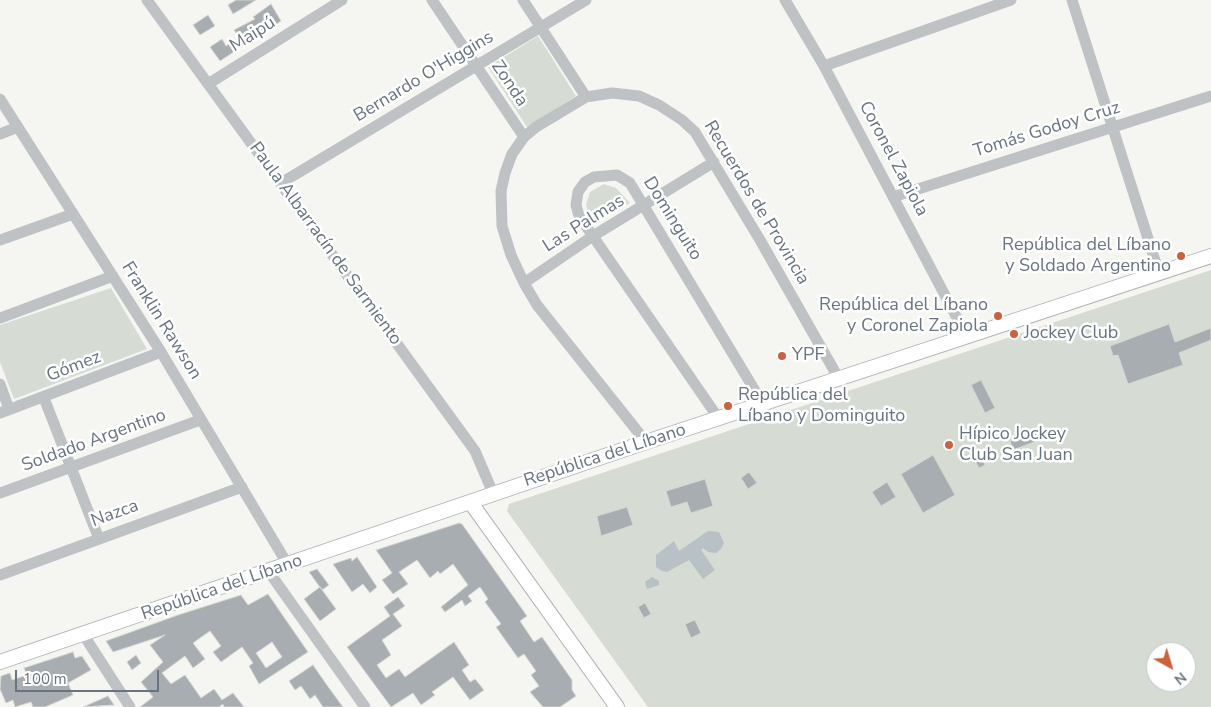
<!DOCTYPE html>
<html>
<head>
<meta charset="utf-8">
<style>
	body { margin:0 }
	#map { position:relative; width:1211px; height:707px; overflow:hidden; background:#f5f5f2; font-family:"Nunito Sans",sans-serif }
	canvas { display:block }
	.north { position:absolute; left:1146px; top:642px; width:50px; height:50px; box-sizing:border-box; background:#fff; border:1px solid #c3c7cc; border-radius:50%; rotate:141deg; font-size:14px; font-weight:700; line-height:20px; text-align:center; color:#68747f }
	.north::after { content:''; display:block; margin:auto; width:18px; height:22px; background:#cc613b; clip-path:polygon(50% 0,100% 100%,50% 72%,0 100%) }
	.scale { position:absolute; left:15px; top:670px; width:144px; height:22px; box-sizing:border-box; border:2px solid #68747f; border-top:0; padding-left:6px; font-size:15px; line-height:18px; white-space:nowrap; color:#68747f; -webkit-text-stroke:4px #fff; paint-order:stroke }
</style>
</head>
<body>
<div id="map">
<canvas width="1211" height="707"></canvas>
<div class="north">N</div>
<div class="scale">100 m</div>
</div>
<script>
const context = document.querySelector('canvas').getContext('2d');
context.lineJoin = 'round';
function fillPath(path, color) { context.fillStyle = color; context.fill(path, 'evenodd'); }
const toPath = rows => new Path2D(rows.map(r => 'M' + r).join(''));
function trace(path, color, width, dash) { context.strokeStyle = color; context.lineWidth = width; context.lineCap = dash ? 'butt' : 'round'; context.setLineDash(dash || []); context.stroke(path); }
function label(font, color, halo, rows, align = 'center') {
  context.font = font + ' "Nunito Sans",sans-serif'; context.lineWidth = 5; context.setLineDash([]); context.textBaseline = 'middle'; context.strokeStyle = halo; context.fillStyle = color; for (const [text, x, y, turn = 0] of rows) {
    context.save(); context.translate(x, y); context.rotate((+turn || 0) * Math.PI / 180); context.textAlign = isNaN(turn) ? turn : align; if (halo) context.strokeText(text, 0, 0); context.fillText(text, 0, 0); context.restore();
  }
}
fillPath(toPath([
	[538,36,576,96,527,127,488,67],
	[604,184,616,188,630,203,593,225,586,205,590,192],
	[1211,270,1211,707,648,707,507,511,509,504],
	[1156,652,1186,652,1186,682,1156,682],
	[111,288,147,349,14,399,0,362,0,325]
]), '#d6dbd4');
fillPath(toPath([
	[708,531,719,532,724,543,721,549,716,553,708,552,703,548,701,550,715,570,703,579,689,560,667,572,662,571,656,567,656,555,674,541,679,551],
	[652,577,659,581,659,585,647,589,645,582]
]), '#b8c1c5');
const building = toPath([
	[236,0,256,0,233,14,228,5,236,0],
	[271,4,281,21,220,61,210,47,222,39,226,46,239,37,234,30,255,19,253,17,271,4],
	[208,15,215,26,200,35,193,25,208,15],
	[1169,324,1175,342,1211,328,1211,340,1179,353,1183,365,1128,384,1118,355,1113,356,1110,346,1169,324],
	[981,380,995,408,985,413,971,385,981,380],
	[1047,427,1050,436,1013,450,1010,441,1047,427],
	[976,447,985,465,979,468,970,451,976,447],
	[933,455,955,495,923,513,901,474,933,455],
	[749,472,757,483,748,489,741,478,749,472],
	[705,479,713,506,691,513,687,502,671,507,666,491,705,479],
	[887,482,896,497,881,506,872,492,887,482],
	[627,507,633,525,601,536,597,516,627,507],
	[459,523,462,524,527,616,520,621,534,642,542,637,572,680,572,690,576,696,560,707,543,707,530,692,539,686,531,675,536,671,524,654,518,658,496,627,501,624,485,602,488,599,480,587,468,596,472,601,465,606,462,600,445,612,441,607,468,585,453,564,440,574,438,571,430,578,417,560,399,572,408,584,393,594,382,580,392,573,376,550,459,523],
	[357,557,377,587,370,593,363,584,352,592,333,564,351,558,352,561,357,557],
	[317,569,329,585,322,590,309,572,317,569],
	[320,587,336,609,320,621,304,599,320,587],
	[268,594,308,652,259,684,249,666,253,663,242,647,221,662,213,652,221,646,210,631,193,643,205,659,193,668,185,656,162,673,171,684,185,675,201,698,214,689,222,700,233,693,244,707,224,707,223,704,219,707,140,707,153,697,141,682,163,662,150,645,165,635,113,652,106,641,178,615,241,595,248,605,268,594],
	[272,642,282,657,266,668,256,653,272,642],
	[398,597,405,606,393,614,402,626,382,640,391,655,377,665,386,678,399,669,405,677,454,642,469,665,462,670,470,682,475,679,484,690,470,700,453,677,432,692,435,695,421,705,413,693,391,707,347,647,390,616,384,607,398,597],
	[645,603,651,614,644,618,638,607,645,603],
	[695,620,701,633,691,638,685,624,695,620],
	[73,652,75,658,82,656,91,670,68,683,73,695,45,707,33,707,31,702,15,707,13,700,6,703,0,689,1,676,10,673,12,680,27,675,24,668,73,652],
	[136,655,141,663,132,670,127,662,136,655],
	[313,665,329,688,343,707,323,707,315,695,310,699,301,686,295,690,289,681,313,665],
	[108,696,114,705,83,707,108,696]
]);
fillPath(building, '#a7adb1');
trace(building, '#d6d6d4', 1);
const major = toPath([
	[471,503,617,707],
	[0,662,646,442,1211,256]
]);
trace(major, '#b2b6b9', 16);
trace(toPath([
	[147,0,475,451,493,493],
	[432,0,524,137],
	[523,0,586,97],
	[785,0,824,66,967,337],
	[1072,0,1159,273],
	[824,66,1011,0],
	[208,84,342,0],
	[0,99,161,352,288,565],
	[0,134,18,127],
	[281,183,586,0],
	[893,197,1211,96],
	[0,240,73,214],
	[524,283,593,236,714,162],
	[0,318,113,276],
	[0,384,9,409],
	[44,398,99,539],
	[0,413,161,352],
	[719,419,579,216,576,205,578,192,585,182,594,177,617,175,630,183,763,404],
	[646,442,537,305,524,283,511,255,502,226,501,191,505,173,512,154,524,137,536,127,586,97,612,93,639,96,659,105,682,120,695,132,760,240,839,379],
	[0,493,200,420],
	[269,572,365,707],
	[0,575,242,487],
	[83,634,130,707]
]), '#bfc2c5', 11);
trace(major, '#fff', 14);
for (const [x, y, r, color] of [
	[1181,256,5,"#cc613b"],
	[998,316,5,"#cc613b"],
	[1014,334,5,"#cc613b"],
	[782,356,5,"#cc613b"],
	[728,406,5,"#cc613b"],
	[949,445,5,"#cc613b"]
]) { const dot = new Path2D(); dot.arc(x, y, r, 0, 2 * Math.PI); context.fillStyle = color; context.fill(dot); trace(dot, '#fff', 2); }
label('18px', '#68747f', '#fff', [
	["Maipú",253,35,-32],
	["Bernardo O'Higgins",424,77,-31],
	["Zonda",509,84,56],
	["Tomás Godoy Cruz",1047,130,-17],
	["Coronel Zapiola",893,159,62],
	["Recuerdos de Provincia",756,203,59],
	["Dominguito",672,219,58],
	["Las Palmas",584,224,-32],
	["Paula Albarracín de Sarmiento",325,244,54],
	["Franklin Rawson",161,321,58],
	["Gómez",74,367,-21],
	["Soldado Argentino",94,441,-20],
	["República del Líbano",605,456,-18],
	["Nazca",115,514,-20],
	["República del Líbano",222,588,-19]
]);
label('18px', '#68747f', '#fff', [
	["República del Líbano",1171,246,"right"],
	["y Soldado Argentino",1171,267,"right"],
	["República del Líbano",988,306,"right"],
	["y Coronel Zapiola",988,327,"right"],
	["Jockey Club",1024,334],
	["YPF",792,356],
	["República del",738,396],
	["Líbano y Dominguito",738,417],
	["Hípico Jockey",959,435],
	["Club San Juan",959,456]
], 'left');
</script>
</body>
</html>
